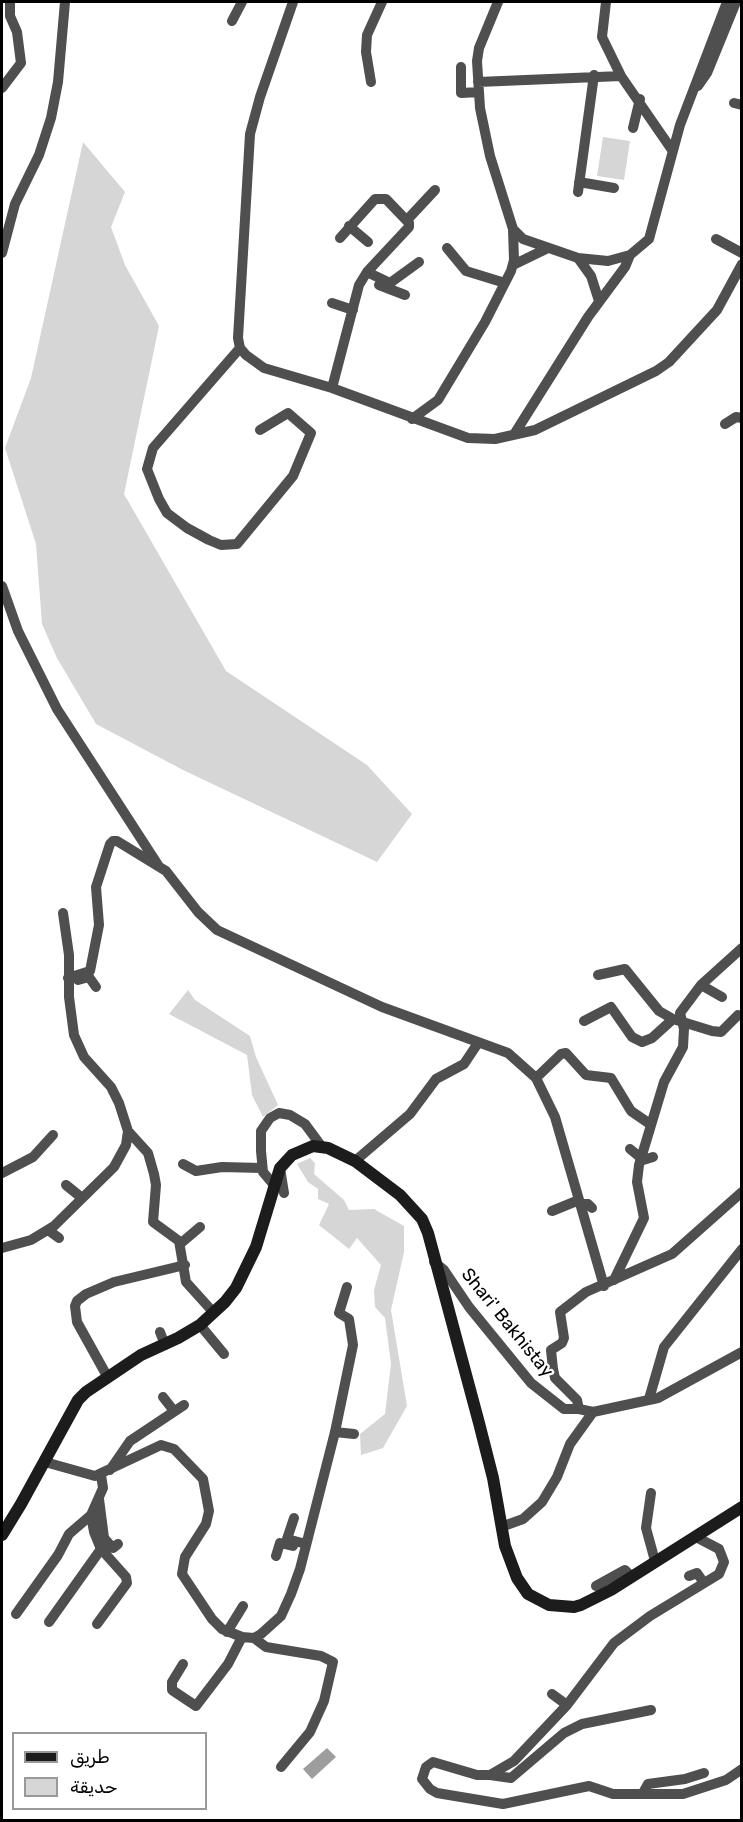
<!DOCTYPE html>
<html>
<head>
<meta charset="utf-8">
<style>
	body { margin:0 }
	#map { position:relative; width:743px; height:1822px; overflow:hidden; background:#fff; font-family:Rubik,"Noto Naskh Arabic",sans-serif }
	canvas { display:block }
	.frame { position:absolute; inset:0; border:3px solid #000; pointer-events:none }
	.legend { position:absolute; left:12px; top:1732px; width:195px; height:78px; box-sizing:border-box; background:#fff; border:2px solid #999; margin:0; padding:8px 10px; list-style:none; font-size:18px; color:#000 }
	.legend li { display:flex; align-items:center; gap:12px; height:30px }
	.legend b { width:30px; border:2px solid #999 }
</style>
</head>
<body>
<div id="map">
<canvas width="743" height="1822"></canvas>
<div class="frame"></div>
<ul class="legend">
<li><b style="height:8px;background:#1c1c1c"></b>طريق</li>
<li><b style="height:16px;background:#d6d6d6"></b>حديقة</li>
</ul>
</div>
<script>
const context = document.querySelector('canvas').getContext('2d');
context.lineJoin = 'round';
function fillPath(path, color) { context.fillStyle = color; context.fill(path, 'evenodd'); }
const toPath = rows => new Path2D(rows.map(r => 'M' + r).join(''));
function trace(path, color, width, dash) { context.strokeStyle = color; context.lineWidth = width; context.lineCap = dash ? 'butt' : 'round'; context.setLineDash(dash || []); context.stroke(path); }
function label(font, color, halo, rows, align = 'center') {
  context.font = font + ' Rubik,sans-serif'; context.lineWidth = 4.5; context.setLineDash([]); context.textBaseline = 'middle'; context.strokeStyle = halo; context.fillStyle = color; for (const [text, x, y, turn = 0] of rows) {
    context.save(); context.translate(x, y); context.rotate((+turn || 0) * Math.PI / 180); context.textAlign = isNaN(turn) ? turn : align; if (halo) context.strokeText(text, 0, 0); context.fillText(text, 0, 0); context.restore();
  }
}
fillPath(toPath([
	[603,137,630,141,624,180,597,176],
	[83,142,125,192,111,227,125,265,159,326,124,494,226,671,367,765,412,814,377,862,183,770,96,724,57,658,42,624,36,544,5,448,31,378],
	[188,990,195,1000,250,1036,256,1057,278,1105,263,1117,252,1095,247,1055,169,1014],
	[310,1158,315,1163,314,1174,344,1200,349,1210,374,1209,404,1226,404,1252,391,1310,407,1406,383,1448,361,1455,360,1434,385,1414,391,1364,385,1318,375,1307,374,1290,381,1265,357,1238,349,1249,319,1225,329,1204,318,1199,318,1189,308,1182,297,1164]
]), '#d6d6d6');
fillPath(toPath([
	[327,1748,336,1757,312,1779,303,1769]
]), '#9d9d9d');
trace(toPath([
	[293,2,260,97,250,134,238,338,240,348,246,355,264,368,332,388,468,438,495,439,535,430,656,371,669,362,717,310,742,264],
	[606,2,602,37,621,76],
	[232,21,242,2],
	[461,67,461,93,479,92],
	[371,82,366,52,367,35,382,2],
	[478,82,621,76,672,150],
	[698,86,707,73,736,2],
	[2,88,21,63,17,32,10,16,10,2],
	[734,103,742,105],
	[633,128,640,99],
	[579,182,614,188],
	[578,192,594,75],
	[407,220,435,190],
	[349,226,368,242],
	[513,229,523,239,578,258,591,276,599,301],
	[716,239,742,253],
	[447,248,466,271,505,283],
	[2,253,15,204,39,155,51,118,58,82,65,2],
	[578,258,608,261,630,255],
	[513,265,546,249],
	[367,272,390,283,419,262],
	[379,285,405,295],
	[332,303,353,310],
	[240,348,153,448,147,469,159,499,167,513,187,528,209,540,221,545,237,544,293,476,311,433,288,413,260,430],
	[332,388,359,285,367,272,409,227,409,223,386,199,375,199,340,238],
	[412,419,438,400,485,322,511,271,514,260,513,229,490,156,480,108,477,61,479,48,498,2],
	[725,424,736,417,742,418],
	[515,433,588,317,625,267,630,255,649,239,680,125,727,2],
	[2,586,18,631,57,709,158,865],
	[598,975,625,969,659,1011,673,1019,712,1031,721,1032,738,1015,742,1016],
	[68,978,90,971,99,925,96,887,110,844,113,841,117,841,166,871,198,912,217,930,382,1007,508,1053,536,1078,555,1117,604,1286],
	[78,980,89,977,96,987],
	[701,985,722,997],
	[584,1021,611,1007,632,1037,642,1042,652,1038,673,1019],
	[536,1078,561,1054,566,1053,586,1075,611,1078,631,1111,650,1124],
	[128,1131,148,1153,154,1174,156,1185,153,1222,179,1241,186,1282,214,1313],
	[630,1149,641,1158],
	[355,1161,410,1114,436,1079,464,1064,478,1043],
	[640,1161,653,1157],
	[183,1164,196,1171,222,1167,262,1168],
	[280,1168,284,1193],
	[2,1173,33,1157,53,1135],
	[66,1185,82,1198],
	[274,1185,263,1172,261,1151,261,1131,270,1118,279,1113,290,1115,305,1124,322,1147],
	[580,1204,588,1204,592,1208],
	[552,1211,579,1200],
	[48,1230,59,1238],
	[180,1244,200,1227],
	[2,1248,31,1240,54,1226,114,1167,126,1145,128,1131,119,1103,111,1087,84,1057,74,1035,69,997,69,955,63,913],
	[434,1262,444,1270,469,1307,531,1383,564,1409,579,1409,577,1400,555,1378,553,1369,551,1350,562,1343,564,1338,560,1312,586,1292,672,1254,742,1192],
	[614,1280,644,1218,637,1182,639,1165,664,1082,683,1047,684,1029,680,1013,701,985,742,948],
	[200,1325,224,1354],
	[160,1332,165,1345],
	[107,1376,77,1322,75,1306,77,1301,86,1294,114,1282,185,1265],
	[163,1397,174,1411],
	[649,1399,664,1347,742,1249],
	[579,1409,593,1412,658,1398,742,1352],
	[335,1432,354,1434],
	[45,1462,95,1476,161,1445,174,1449,203,1479,209,1511,206,1524,185,1557,182,1574,212,1619,222,1629,242,1637,254,1638,261,1634,281,1616,291,1594,300,1569,335,1432,353,1345,349,1319,339,1313,347,1287],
	[110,1470,130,1441,184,1405],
	[651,1493,646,1528,655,1561],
	[99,1499,104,1538,113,1548,118,1544],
	[294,1518,287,1539,306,1544],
	[501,1527,523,1519,542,1502,557,1477,570,1444,593,1412],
	[696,1537,719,1549,724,1562,719,1574,650,1616,614,1643,567,1705,514,1761,490,1775,477,1775,433,1762,426,1767,422,1779,430,1789,437,1793,503,1804,589,1786,613,1794,683,1794,726,1780,742,1769],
	[276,1556,280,1543,293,1546],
	[689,1576,697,1573,704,1583],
	[596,1586,625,1570,631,1576],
	[16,1614,58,1555,69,1534,91,1515],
	[49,1622,101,1549],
	[97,1624,127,1583,126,1577,101,1549,94,1532,91,1515,103,1488,101,1475],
	[227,1632,243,1606],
	[254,1638,266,1647,321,1656,333,1662,324,1701,310,1732,281,1767],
	[183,1664,172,1682,172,1690,196,1706,228,1664,242,1637],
	[552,1694,567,1705],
	[490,1775,511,1778,564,1733,582,1724,651,1710],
	[643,1793,648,1784,685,1779,704,1773]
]), '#4f4f4f', 10);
trace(toPath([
	[2,1535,21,1504,78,1400,86,1392,141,1355,178,1338,200,1325,225,1302,236,1288,256,1247,280,1168,292,1155,313,1146,328,1148,355,1161,400,1195,422,1219,428,1233,479,1423,493,1478,505,1546,517,1578,528,1594,549,1605,574,1607,581,1605,611,1590,742,1507]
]), '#1c1c1c', 12);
label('18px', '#000', '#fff', [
	["Shari' Bakhistay",507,1323,51]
]);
</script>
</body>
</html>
